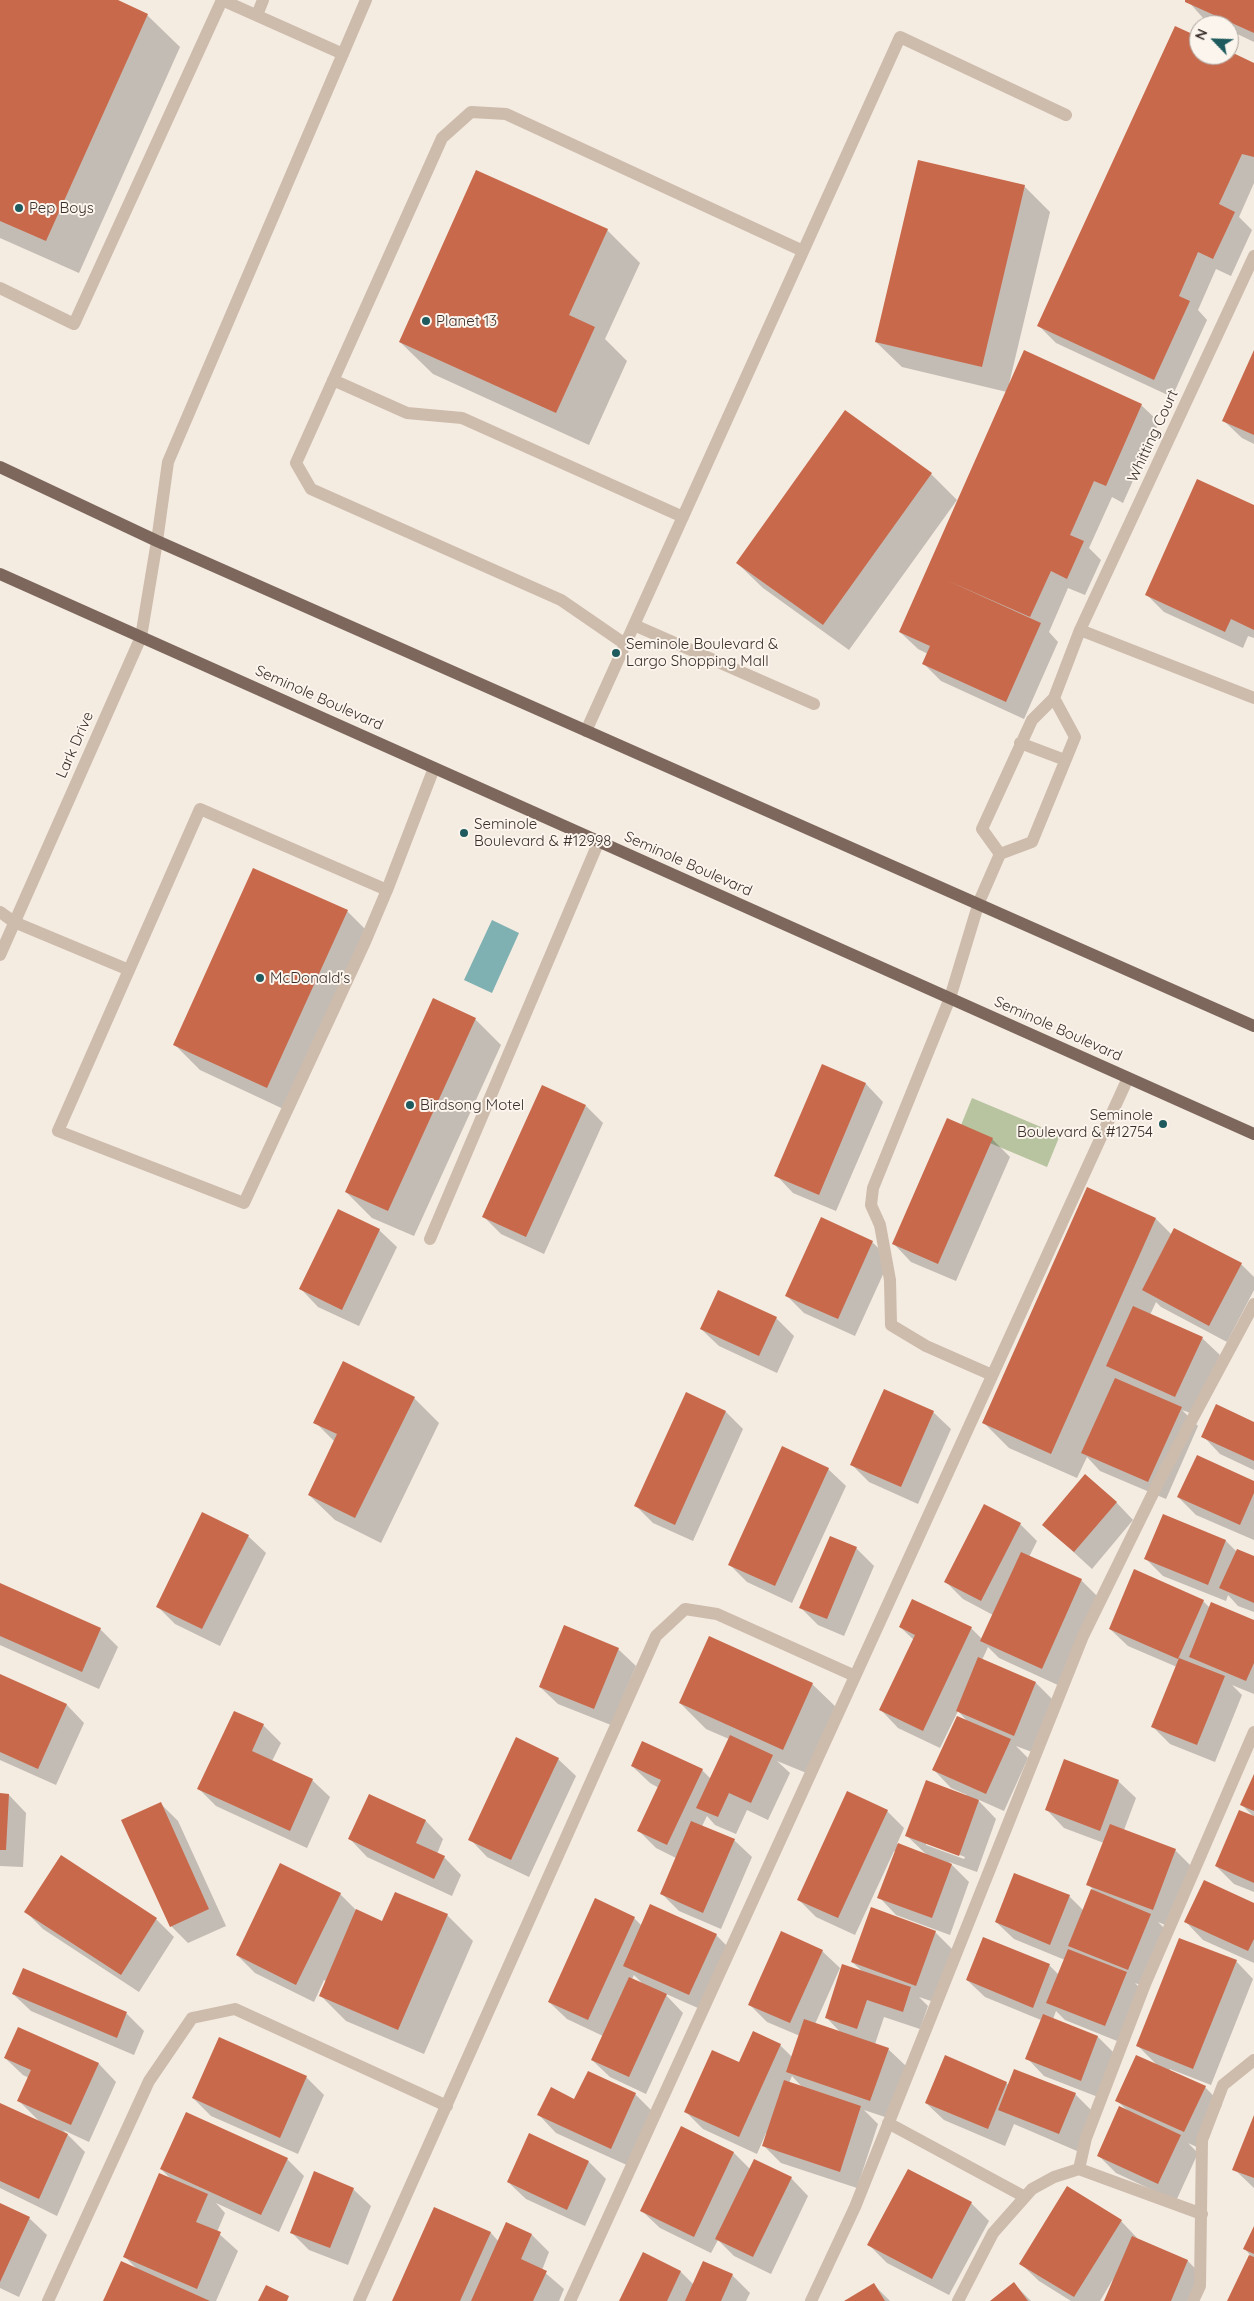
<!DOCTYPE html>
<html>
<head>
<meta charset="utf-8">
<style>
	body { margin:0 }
	#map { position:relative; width:1254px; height:2301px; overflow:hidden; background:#f4ebe1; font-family:Quicksand,sans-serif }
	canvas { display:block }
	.north { position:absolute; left:1189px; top:15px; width:50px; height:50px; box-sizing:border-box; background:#fbf5ee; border:1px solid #aea6a0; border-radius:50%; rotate:294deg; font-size:14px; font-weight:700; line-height:20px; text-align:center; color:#3b302b }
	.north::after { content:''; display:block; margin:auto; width:18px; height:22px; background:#1f5a5e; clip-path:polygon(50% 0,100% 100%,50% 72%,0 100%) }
</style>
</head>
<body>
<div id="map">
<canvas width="1254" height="2301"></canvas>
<div class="north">N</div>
</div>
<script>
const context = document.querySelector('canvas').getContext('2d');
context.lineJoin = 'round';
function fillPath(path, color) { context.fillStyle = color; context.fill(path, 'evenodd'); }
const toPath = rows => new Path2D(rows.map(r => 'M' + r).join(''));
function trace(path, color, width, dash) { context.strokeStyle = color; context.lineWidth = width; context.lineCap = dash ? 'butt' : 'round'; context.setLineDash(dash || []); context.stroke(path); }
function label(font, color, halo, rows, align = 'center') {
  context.font = font + ' Quicksand,sans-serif'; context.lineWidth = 4; context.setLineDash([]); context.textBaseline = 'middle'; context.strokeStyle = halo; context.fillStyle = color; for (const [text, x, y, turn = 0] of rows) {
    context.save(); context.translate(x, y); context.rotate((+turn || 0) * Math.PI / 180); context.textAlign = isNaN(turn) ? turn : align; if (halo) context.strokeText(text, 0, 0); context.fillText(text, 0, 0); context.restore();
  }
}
fillPath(toPath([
	[972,1098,1060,1135,1047,1167,959,1130]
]), '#b8c4a0');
fillPath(toPath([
	[492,920,519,933,492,993,464,980]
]), '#7fb0b2');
fillPath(toPath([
	[0,0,115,0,147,15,180,47,79,273,0,238],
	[1187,0,1254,0,1254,42,1229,30,1229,25,1217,25,1204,19],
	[1199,39,1199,55,1229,55,1229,53,1254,64,1254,183,1239,217,1252,230,1231,276,1216,269,1198,310,1207,320,1172,397,1056,343,1039,326],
	[1024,186,1050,212,1009,384,1141,405,1159,422,1123,503,1112,497,1089,548,1101,560,1085,595,1068,588,1049,632,1058,642,1024,719,941,681,923,663,928,654,918,649,900,632,1007,392,902,367,876,342],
	[607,230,640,263,605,339,627,361,589,445,433,374,400,342],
	[1254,353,1254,444,1242,438,1224,421],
	[846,412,931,474,957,500,849,650,763,588,737,563],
	[1254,506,1254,638,1248,636,1243,648,1164,612,1147,595],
	[347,911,373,937,292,1113,200,1070,174,1044],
	[475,1019,501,1045,414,1236,372,1218,346,1192],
	[822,1066,866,1084,883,1102,836,1211,793,1193,776,1175],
	[586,1106,603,1123,544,1254,501,1234,484,1217],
	[992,1139,1010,1157,956,1281,911,1262,894,1244],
	[1087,1188,1156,1219,1172,1235,1241,1264,1254,1277,1254,1290,1227,1342,1161,1307,1156,1302,1150,1315,1202,1338,1220,1355,1193,1414,1182,1410,1198,1426,1166,1499,1100,1471,1087,1457,1077,1478,1009,1448,983,1422],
	[379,1230,397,1247,359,1326,318,1307,301,1289],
	[872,1242,890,1259,855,1336,804,1313,786,1295],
	[718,1292,776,1318,794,1336,777,1373,719,1346,701,1329],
	[686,1394,726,1412,743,1429,693,1541,653,1523,636,1506],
	[414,1398,439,1423,381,1543,335,1520,309,1495,335,1442,315,1422],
	[933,1412,951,1429,918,1504,869,1482,852,1465],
	[1254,1423,1254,1470,1220,1454,1203,1436],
	[828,1469,846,1486,792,1603,747,1582,729,1564],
	[1254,1482,1254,1540,1196,1515,1178,1497],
	[1116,1502,1133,1520,1092,1569,1044,1525],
	[1163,1516,1226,1541,1237,1552,1254,1558,1254,1612,1238,1606,1228,1595,1226,1601,1163,1576,1146,1559],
	[1020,1524,1037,1541,1029,1557,1081,1580,1099,1598,1060,1686,999,1658,988,1647,982,1660,1036,1683,1053,1700,1032,1752,1016,1746,1028,1758,1004,1811,977,1799,996,1819,977,1872,949,1862,969,1882,950,1935,896,1915,879,1897,896,1852,894,1851,855,1935,816,1917,799,1900,887,1811,904,1828,897,1844,927,1855,907,1836,967,1795,951,1788,934,1770,968,1722,958,1711,940,1748,898,1728,881,1710,914,1640,900,1627,971,1628,982,1639,993,1615,963,1599,945,1581],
	[926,1842,965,1857,964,1859,926,1845],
	[248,1536,266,1553,220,1646,175,1624,158,1607],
	[856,1548,874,1566,844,1636,818,1625,800,1607],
	[0,1585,100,1629,118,1647,99,1689,0,1645],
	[1203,1601,1210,1608,1254,1622,1254,1694,1232,1685,1242,1695,1215,1762,1170,1744,1153,1727,1177,1667,1128,1646,1110,1629],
	[618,1649,636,1666,611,1725,558,1704,540,1687],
	[0,1676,67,1705,84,1723,56,1785,0,1760],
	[812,1684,838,1709,809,1774,777,1761,790,1773,768,1820,747,1810,736,1834,715,1825,707,1816,702,1826,734,1840,752,1857,721,1929,679,1911,661,1893,676,1858,656,1848,639,1831,659,1788,650,1783,632,1766,702,1770,711,1779,729,1739,706,1729,680,1703],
	[234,1713,263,1725,281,1743,272,1761,312,1780,330,1797,307,1848,216,1806,199,1789],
	[558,1759,576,1776,529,1877,487,1857,470,1839],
	[1254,1777,1254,1817,1241,1804],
	[1118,1781,1136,1798,1124,1830,1175,1850,1193,1868,1170,1927,1158,1922,1168,1932,1146,1987,1135,1983,1143,1991,1122,2043,1065,2020,1056,2011,1053,2019,1098,2037,1115,2054,1098,2097,1044,2076,1027,2058,1041,2020,985,1997,967,1980,984,1939,1050,1966,1059,1975,1065,1960,1014,1939,996,1922,1069,1896,1083,1910,1096,1893,1088,1884,1104,1843,1064,1828,1047,1810],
	[0,1795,9,1795,26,1813,23,1867,0,1866],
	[370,1796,426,1821,443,1839,437,1854,444,1857,461,1875,452,1896,367,1857,350,1839],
	[160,1803,178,1821,226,1926,188,1943,171,1926],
	[1254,1818,1254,1892,1234,1884,1216,1866],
	[61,1857,156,1919,174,1937,139,1992,43,1929,26,1912],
	[340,1894,357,1911,382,1922,447,1915,473,1941,424,2054,346,2021,320,1995,326,1981,324,1980,314,2002,255,1973,237,1955],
	[1254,1904,1254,1963,1203,1940,1186,1922],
	[634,1918,642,1926,716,1935,734,1953,707,2012,664,1993,683,2013,646,2094,610,2077,592,2060,603,2036,567,2019,549,2002],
	[634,1975,643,1984,632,1979],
	[935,1932,953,1950,934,2002,919,1997,928,2006,920,2029,884,2017,875,2044,888,2049,906,2066,888,2118,864,2110,878,2124,857,2188,781,2163,764,2146,767,2134,766,2133,757,2154,703,2129,685,2111,740,2064,780,2045,792,2057,800,2036,767,2022,750,2005,822,1951,840,1968,815,2024,841,2033,826,2017,863,1972,852,1962],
	[792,2076,803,2088,789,2083],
	[1236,1961,1253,1979,1211,2085,1170,2069,1169,2071,1205,2087,1222,2105,1201,2149,1188,2143,1198,2153,1176,2201,1116,2173,1099,2156,1128,2111,1116,2100,1158,2066,1138,2046],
	[23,1970,127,2014,144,2031,134,2055,31,2011,13,1994],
	[19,2029,99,2064,116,2082,89,2142,63,2130,85,2152,57,2216,0,2188,0,2105,41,2123,19,2101,29,2078,23,2075,5,2058],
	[220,2039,306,2077,324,2095,298,2154,211,2116,193,2098],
	[1006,2083,1009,2085,1075,2094,1093,2112,1077,2151,1014,2124,1005,2146,944,2120,926,2103],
	[635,2094,653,2112,629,2166,556,2133,539,2115,575,2100],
	[1254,2118,1254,2188,1234,2169],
	[682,2128,734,2153,750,2169,791,2178,808,2196,771,2274,734,2256,718,2240,711,2253,660,2228,642,2211],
	[287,2159,304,2176,279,2232,216,2203,225,2213,217,2232,238,2251,216,2301,104,2301,137,2269,124,2256,172,2180,161,2169],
	[589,2162,606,2179,585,2226,526,2199,508,2182],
	[353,2189,371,2206,348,2265,309,2250,291,2232],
	[971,2203,989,2221,949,2295,887,2263,869,2245],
	[0,2204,29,2218,47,2235,19,2297,0,2288],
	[434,2208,491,2233,499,2242,507,2224,532,2235,549,2252,542,2270,564,2289,559,2301,393,2301],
	[1121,2221,1138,2239,1188,2261,1205,2279,1195,2301,1105,2301,1113,2279,1100,2301,1071,2301,1039,2281,1021,2264],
	[1254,2229,1254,2301,1228,2301,1250,2255,1245,2249],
	[643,2254,681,2272,694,2285,732,2275,750,2293,746,2301,620,2301],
	[873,2284,890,2301,846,2301],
	[1014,2284,1031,2301,992,2301]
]), '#0003');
fillPath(toPath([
	[0,0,118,0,148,14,46,241,0,221],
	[1185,0,1254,0,1254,33,1185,2],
	[1175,26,1199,37,1199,55,1229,55,1229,51,1254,63,1254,157,1242,154,1219,204,1235,212,1213,259,1198,252,1179,296,1190,301,1154,380,1037,326],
	[918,160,1025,185,982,367,875,342],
	[476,170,608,229,569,315,595,327,556,413,399,342],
	[1024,350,1142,404,1106,486,1094,481,1070,535,1084,541,1067,579,1051,571,1030,617,946,580,1041,623,1006,702,922,664,930,646,899,632],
	[1254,350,1254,435,1222,421],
	[845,410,932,473,823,625,736,563],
	[1197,479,1254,505,1254,630,1231,619,1225,632,1145,595],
	[253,868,348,910,267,1088,173,1045],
	[433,998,476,1018,388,1211,345,1192],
	[822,1064,866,1083,819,1195,774,1176],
	[542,1085,586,1105,526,1237,482,1217],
	[947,1118,993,1138,938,1264,892,1244],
	[1087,1187,1156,1218,1051,1454,982,1423],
	[338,1209,380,1229,342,1310,299,1289],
	[821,1217,873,1241,838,1319,785,1296],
	[1174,1228,1242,1263,1209,1326,1142,1290],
	[718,1290,777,1317,759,1356,700,1329],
	[1133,1306,1203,1337,1175,1397,1106,1366],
	[343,1361,415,1397,355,1518,308,1495,337,1434,313,1423],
	[1115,1378,1182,1407,1148,1482,1081,1453],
	[884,1389,934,1411,901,1487,850,1465],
	[686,1392,726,1411,675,1525,634,1506],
	[1216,1404,1254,1422,1254,1461,1201,1437],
	[782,1446,829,1468,775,1586,728,1565],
	[1197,1455,1254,1481,1254,1493,1240,1525,1177,1497],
	[1085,1474,1117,1502,1074,1552,1042,1525],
	[984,1504,1021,1523,981,1601,944,1582],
	[202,1512,249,1535,202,1629,156,1607],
	[1163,1514,1226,1540,1208,1585,1144,1559],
	[830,1536,857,1547,827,1619,799,1608],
	[1237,1549,1254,1556,1254,1603,1219,1588],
	[1021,1552,1082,1579,1042,1669,980,1641],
	[1134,1569,1204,1600,1178,1659,1109,1629],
	[0,1583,101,1628,82,1672,0,1636],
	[912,1599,972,1627,923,1731,879,1710,915,1635,899,1627],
	[1211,1602,1254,1620,1254,1663,1246,1681,1189,1657],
	[564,1625,619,1648,594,1709,539,1687],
	[709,1636,813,1683,783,1750,679,1703],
	[978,1657,1036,1682,1014,1736,956,1711],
	[1179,1658,1225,1676,1197,1745,1151,1727],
	[0,1674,67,1704,38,1769,0,1752],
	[234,1711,264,1724,252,1751,313,1779,290,1831,197,1789],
	[957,1716,1011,1739,986,1794,932,1770],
	[730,1735,773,1755,751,1803,729,1793,718,1817,696,1808],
	[516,1737,559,1758,511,1860,468,1840],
	[642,1741,703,1769,667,1845,637,1831,661,1780,631,1766],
	[1064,1759,1119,1780,1100,1831,1045,1810],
	[1254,1774,1254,1811,1240,1805],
	[926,1780,979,1800,959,1856,905,1836],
	[847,1791,888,1810,838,1918,797,1900],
	[0,1793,9,1794,6,1850,0,1850],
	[369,1794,426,1820,416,1843,445,1856,434,1879,348,1839],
	[161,1802,209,1909,170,1927,121,1820],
	[1239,1810,1254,1816,1254,1883,1215,1866],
	[691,1821,735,1839,703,1913,660,1894],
	[1110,1824,1176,1849,1153,1910,1086,1885],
	[898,1843,952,1864,932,1918,877,1898],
	[61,1855,157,1918,121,1975,24,1912],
	[280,1863,341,1893,296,1985,236,1955],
	[1014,1873,1070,1895,1050,1945,995,1922],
	[1204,1880,1254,1903,1254,1939,1248,1951,1184,1922],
	[1091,1889,1151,1914,1128,1970,1068,1946],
	[395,1892,448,1914,398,2030,319,1996,356,1909,382,1921],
	[595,1898,635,1917,588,2020,548,2002],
	[650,1904,717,1934,689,1995,623,1966],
	[871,1907,936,1931,916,1986,851,1962],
	[781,1931,823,1950,790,2023,748,2005],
	[983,1937,1050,1964,1033,2008,966,1980],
	[1179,1938,1237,1960,1193,2069,1136,2046],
	[1068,1949,1127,1972,1105,2026,1046,2003],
	[842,1964,911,1987,903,2012,867,2000,857,2029,825,2018],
	[23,1968,127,2012,117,2038,12,1994],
	[629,1977,667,1994,629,2077,591,2060],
	[1043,2014,1098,2036,1081,2081,1025,2059],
	[804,2019,889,2048,870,2101,786,2072],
	[18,2027,99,2063,71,2125,17,2101,31,2070,4,2058],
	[753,2031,781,2044,739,2137,684,2112,712,2050,739,2062],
	[219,2037,307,2076,280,2138,192,2098],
	[945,2055,1007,2082,988,2129,925,2103],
	[1136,2055,1206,2086,1184,2132,1115,2101],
	[1014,2069,1076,2093,1059,2134,998,2110],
	[588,2071,636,2093,611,2149,537,2115,551,2087,574,2099],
	[784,2080,861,2106,840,2172,762,2146],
	[0,2103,68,2134,39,2199,0,2181],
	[1119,2106,1181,2135,1158,2184,1097,2156],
	[186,2112,288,2158,261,2215,160,2169],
	[1254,2115,1254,2178,1232,2170],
	[681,2126,734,2152,694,2237,640,2211],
	[529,2133,589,2161,567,2210,507,2182],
	[754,2159,792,2177,753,2257,715,2239],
	[908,2169,972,2202,932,2279,867,2245],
	[314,2171,354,2188,330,2248,290,2233],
	[159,2173,208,2194,196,2222,221,2232,197,2289,123,2257],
	[1067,2186,1122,2220,1074,2297,1019,2264],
	[0,2203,30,2217,0,2282],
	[434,2207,491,2232,460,2301,392,2301],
	[506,2222,532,2234,521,2259,547,2271,533,2301,471,2301],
	[1254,2226,1254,2254,1243,2249],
	[1132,2236,1188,2260,1171,2301,1104,2301],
	[643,2252,681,2271,667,2301,619,2301],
	[1249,2255,1254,2257,1254,2301,1227,2301],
	[121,2261,210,2301,103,2301],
	[703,2261,733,2274,721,2301,685,2301],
	[1014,2282,1028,2301,990,2301],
	[874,2283,885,2301,844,2301],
	[266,2285,289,2296,287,2301,258,2301]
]), '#c8694b');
trace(toPath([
	[222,0,343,54],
	[257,15,263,0],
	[0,288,74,324,222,0],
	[333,380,407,413,462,418,683,517],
	[157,541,168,462,366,0],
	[634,625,814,704],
	[625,644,561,600,311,489,296,463,442,138,471,112,506,114,803,251],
	[586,731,900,37,1066,115],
	[387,890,200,809,58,1131,244,1203,365,942,387,890,434,768],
	[979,902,950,998,873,1188,871,1205,880,1225,890,1280,891,1325,926,1346,992,1375],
	[0,912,14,922,129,970],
	[430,1239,599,841],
	[888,2123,1025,2197],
	[1079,2169,1086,2138,1145,1984,1254,1732],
	[48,2301,149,2081,192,2018,235,2009,447,2106],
	[359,2301,656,1636,685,1609,717,1614,855,1676],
	[570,2301,1128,1078],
	[811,2301,855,2207,1083,1636,1159,1481,1254,1304],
	[958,2301,993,2233,1032,2189,1054,2177,1079,2169,1202,2214],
	[1193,2301,1200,2286,1202,2140,1223,2085,1254,2060]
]), '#cdbbac', 12);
trace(toPath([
	[1080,630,1254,698],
	[1020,743,1065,760],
	[1000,854,982,829,1032,720,1054,698,1080,630,1254,256],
	[979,902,1000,854,1032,842,1075,737,1054,698],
	[0,955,141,637,157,541]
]), '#cdbbac', 12);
trace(toPath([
	[0,467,157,541,1254,1026],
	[0,574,1254,1134]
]), '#7d675c', 12);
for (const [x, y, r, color] of [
	[19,208,5,"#1f5a5e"],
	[426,321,5,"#1f5a5e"],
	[616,653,5,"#1f5a5e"],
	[464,833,5,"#1f5a5e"],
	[260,978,5,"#1f5a5e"],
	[410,1105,5,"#1f5a5e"],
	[1163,1124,5,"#1f5a5e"]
]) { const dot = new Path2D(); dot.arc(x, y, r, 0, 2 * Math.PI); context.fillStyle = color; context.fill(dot); trace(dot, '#fbf5ee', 2); }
label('15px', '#3b302b', '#fbf5ee', [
	["Pep Boys",29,208],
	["Planet 13",436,321],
	["Seminole Boulevard &",626,644],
	["Largo Shopping Mall",626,661],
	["Seminole",474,824],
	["Boulevard & #12998",474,841],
	["McDonald's",270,978],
	["Birdsong Motel",420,1105],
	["Seminole",1153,1115,"right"],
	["Boulevard & #12754",1153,1132,"right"]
], 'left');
label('15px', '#3b302b', '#fbf5ee', [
	["Whitting Court",1153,436,-65],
	["Seminole Boulevard",319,698,24],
	["Lark Drive",75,745,-66],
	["Seminole Boulevard",688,864,24],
	["Seminole Boulevard",1058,1029,24]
]);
</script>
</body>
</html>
